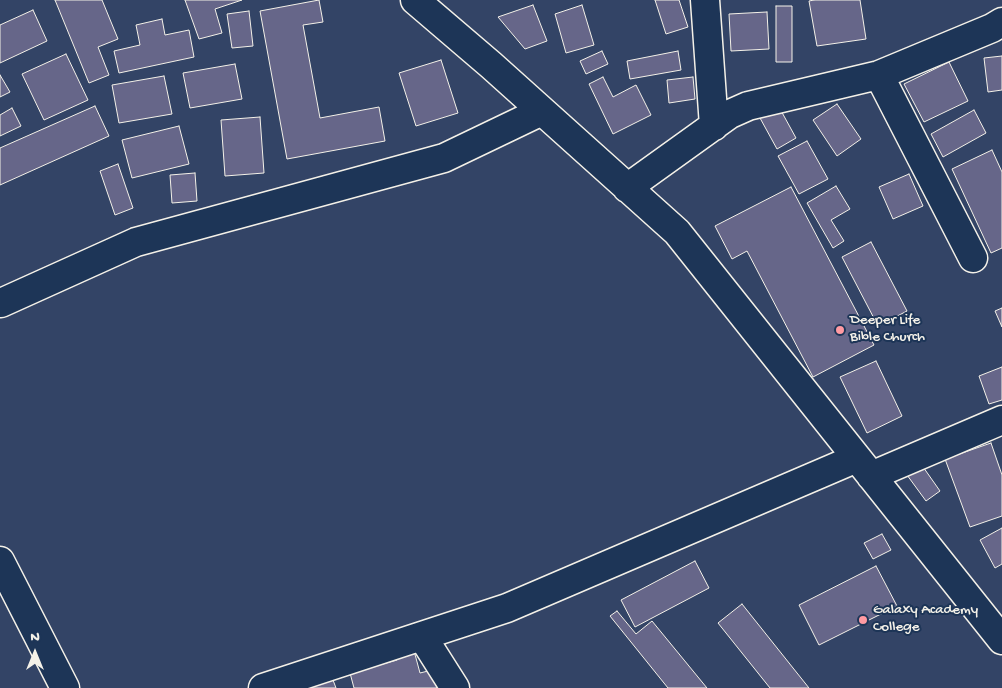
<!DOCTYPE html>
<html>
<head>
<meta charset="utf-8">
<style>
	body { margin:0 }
	#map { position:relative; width:1002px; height:688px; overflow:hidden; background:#346; font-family:"Gochi Hand",sans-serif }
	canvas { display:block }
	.north { position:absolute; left:10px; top:628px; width:50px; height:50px; -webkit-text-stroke:4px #1d3557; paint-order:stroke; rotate:0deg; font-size:14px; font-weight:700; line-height:20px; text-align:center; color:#f4f1e8 }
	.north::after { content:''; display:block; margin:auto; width:18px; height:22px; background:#f4f1e8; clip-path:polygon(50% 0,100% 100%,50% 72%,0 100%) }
</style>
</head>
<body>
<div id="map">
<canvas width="1002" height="688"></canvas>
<div class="north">N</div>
</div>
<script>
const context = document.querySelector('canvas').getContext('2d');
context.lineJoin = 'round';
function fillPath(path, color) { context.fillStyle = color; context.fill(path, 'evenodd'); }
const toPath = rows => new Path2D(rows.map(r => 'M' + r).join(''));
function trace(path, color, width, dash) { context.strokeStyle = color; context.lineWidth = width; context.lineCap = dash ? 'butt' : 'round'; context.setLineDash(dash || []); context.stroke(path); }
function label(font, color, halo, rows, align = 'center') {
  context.font = font + ' "Gochi Hand",sans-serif'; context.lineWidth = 4; context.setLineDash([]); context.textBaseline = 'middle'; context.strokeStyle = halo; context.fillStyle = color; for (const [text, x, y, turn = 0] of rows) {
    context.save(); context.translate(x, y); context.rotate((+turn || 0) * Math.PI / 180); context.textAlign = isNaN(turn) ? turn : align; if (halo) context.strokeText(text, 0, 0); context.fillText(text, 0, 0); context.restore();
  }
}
const building = toPath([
	[55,0,102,0,118,39,98,47,109,75,89,83,55,0],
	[185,0,242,0,215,9,222,33,199,39,185,0],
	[319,0,323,22,303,25,320,118,379,107,385,141,287,159,260,11,319,0],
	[655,0,679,0,688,27,666,34,655,0],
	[814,0,860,0,866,39,817,46,809,1,814,0],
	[533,5,547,41,525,49,498,17,533,5],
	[582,5,594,45,566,53,555,14,582,5],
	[776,6,792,6,792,62,776,62,776,6],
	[33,10,47,41,0,63,0,25,33,10],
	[249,11,253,46,232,48,227,14,249,11],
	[767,12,769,49,731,51,729,14,767,12],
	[162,19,165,35,189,30,194,57,119,73,114,51,140,45,136,25,162,19],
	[602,51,608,64,586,74,580,61,602,51],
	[678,51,681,70,630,79,627,61,678,51],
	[66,54,88,100,44,120,22,74,66,54],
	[1002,56,1002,90,988,92,984,58,1002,56],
	[441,60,458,113,416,126,399,73,441,60],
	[949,62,968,101,924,122,904,84,949,62],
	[235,64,242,99,190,108,183,73,235,64],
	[0,75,10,92,0,97,0,75],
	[164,76,172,114,119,123,112,85,164,76],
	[603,77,613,97,636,85,651,115,613,134,589,84,603,77],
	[693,77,695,99,669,103,667,80,693,77],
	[837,104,861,139,837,156,813,120,837,104],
	[95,106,109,136,0,185,0,148,95,106],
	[779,107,796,138,777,149,760,118,779,107],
	[12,108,21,126,0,136,0,115,12,108],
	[974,110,986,133,943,157,931,134,974,110],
	[260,117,264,173,225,176,221,120,260,117],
	[179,126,189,164,132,178,122,140,179,126],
	[807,141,828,179,799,194,778,156,807,141],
	[992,150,1002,172,1002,248,991,253,952,169,992,150],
	[118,164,133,208,115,215,100,171,118,164],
	[195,173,197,201,172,203,170,175,195,173],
	[909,174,923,206,893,219,879,187,909,174],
	[836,186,850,209,831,220,844,241,833,248,807,203,836,186],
	[791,187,874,345,813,377,747,251,732,259,715,226,791,187],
	[871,242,907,311,878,326,842,257,871,242],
	[1002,308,1002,327,995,311,1002,308],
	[876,361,902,416,867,433,840,377,876,361],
	[1002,367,1002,400,989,404,979,376,1002,367],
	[991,443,1002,475,1002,516,970,527,945,459,991,443],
	[921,464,940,491,926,501,907,475,921,464],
	[1002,528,1002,564,995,568,980,540,1002,528],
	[882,534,891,550,873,559,864,543,882,534],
	[695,561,709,588,635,627,621,600,695,561],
	[876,566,897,606,819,645,799,605,876,566],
	[742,604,809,688,770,688,718,623,742,604],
	[617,611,636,634,652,621,707,688,668,688,610,616,617,611],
	[413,647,420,673,432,670,437,688,354,688,350,673,397,660,395,653,413,647],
	[330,672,336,688,287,688,330,672]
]);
fillPath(building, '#666689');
trace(building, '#f4f1e8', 1);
const minor = toPath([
	[415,0,491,65,677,232,1002,640],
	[705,0,714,126],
	[879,75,973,258],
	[627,188,730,114,748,106,879,75,992,28,1002,22],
	[1,303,136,242,444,158,542,111],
	[871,476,1002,420],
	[0,561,65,688],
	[422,636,455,688],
	[263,688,507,608,857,458]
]);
trace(minor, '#f4f1e8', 31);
trace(minor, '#1d3557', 28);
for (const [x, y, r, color] of [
	[840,330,5,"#ff9aa2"],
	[863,620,5,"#ff9aa2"]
]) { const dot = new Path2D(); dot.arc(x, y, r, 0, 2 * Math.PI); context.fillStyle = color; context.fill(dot); trace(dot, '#1d3557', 2); }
label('15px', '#f4f1e8', '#1d3557', [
	["Deeper Life",850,321],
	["Bible Church",850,338],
	["Galaxy Academy",873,611],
	["College",873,628]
], 'left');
</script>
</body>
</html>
